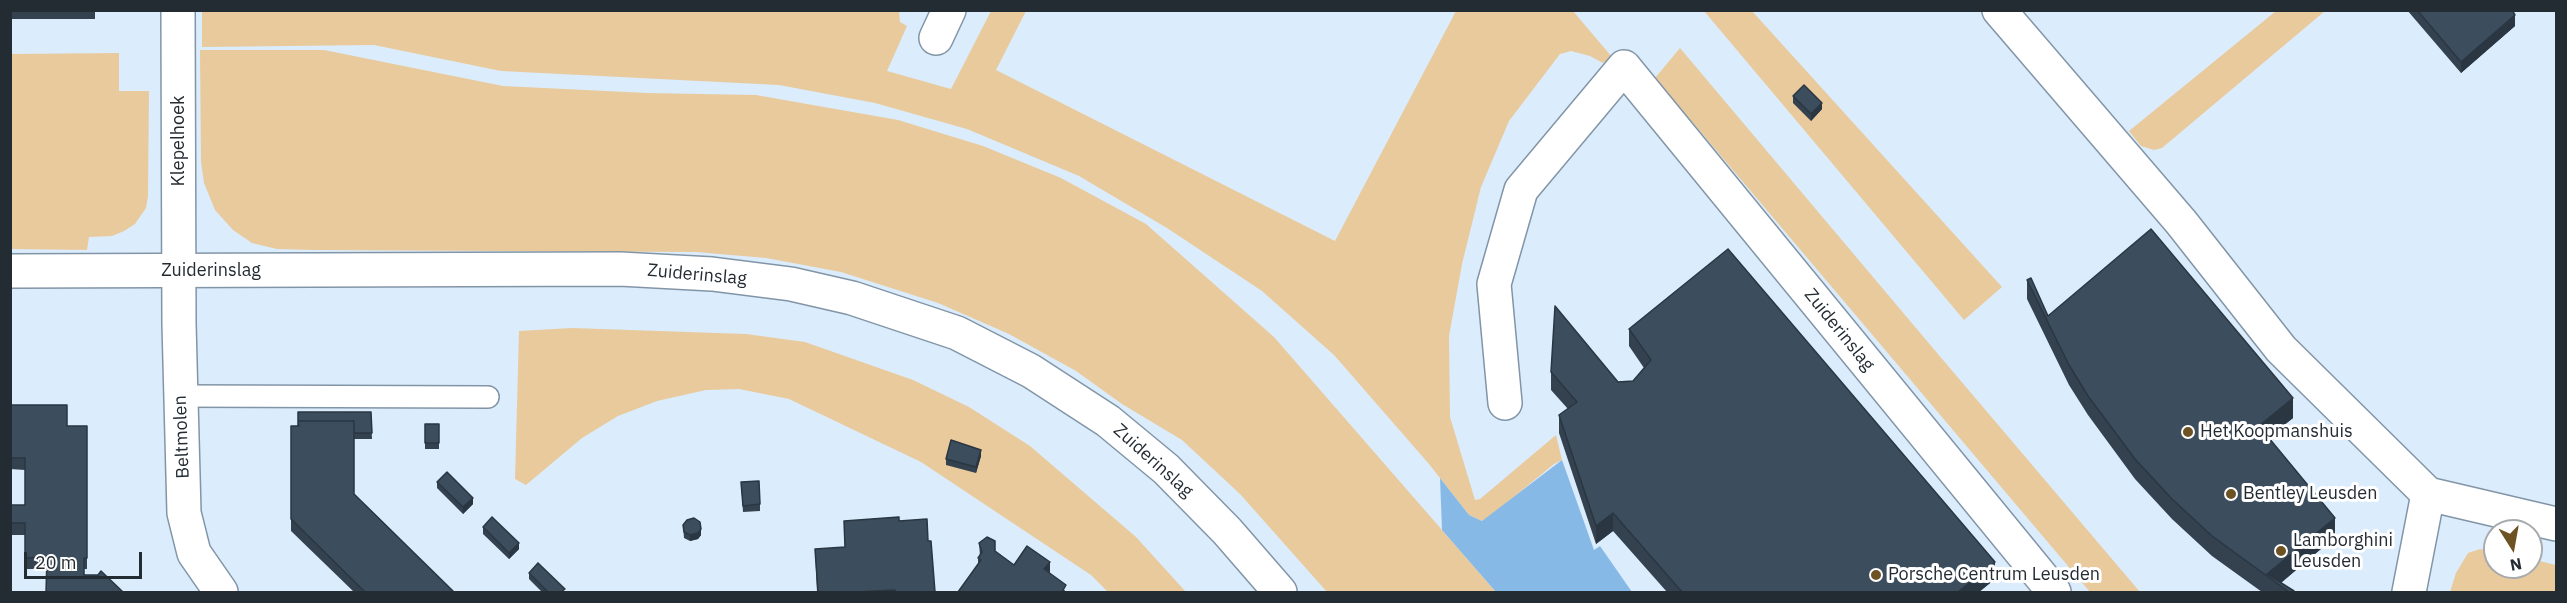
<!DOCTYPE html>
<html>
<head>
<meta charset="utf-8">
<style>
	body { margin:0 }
	#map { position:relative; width:2567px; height:603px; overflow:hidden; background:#dbecfc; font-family:"IBM Plex Sans",sans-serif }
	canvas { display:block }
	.frame { position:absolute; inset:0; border:12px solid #242c33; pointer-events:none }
	.north { position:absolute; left:2483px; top:519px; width:60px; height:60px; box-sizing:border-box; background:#fff; border:2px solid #a7abad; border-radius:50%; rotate:169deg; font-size:16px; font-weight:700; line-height:24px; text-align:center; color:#242c33 }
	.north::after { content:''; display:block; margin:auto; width:21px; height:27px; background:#6d5224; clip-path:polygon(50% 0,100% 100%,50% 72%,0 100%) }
	.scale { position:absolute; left:24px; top:552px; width:118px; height:27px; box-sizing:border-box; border:3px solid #242c33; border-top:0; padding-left:8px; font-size:18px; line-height:21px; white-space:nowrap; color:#242c33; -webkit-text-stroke:4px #fff; paint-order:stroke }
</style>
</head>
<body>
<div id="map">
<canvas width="2567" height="603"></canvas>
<div class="frame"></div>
<div class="north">N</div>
<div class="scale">20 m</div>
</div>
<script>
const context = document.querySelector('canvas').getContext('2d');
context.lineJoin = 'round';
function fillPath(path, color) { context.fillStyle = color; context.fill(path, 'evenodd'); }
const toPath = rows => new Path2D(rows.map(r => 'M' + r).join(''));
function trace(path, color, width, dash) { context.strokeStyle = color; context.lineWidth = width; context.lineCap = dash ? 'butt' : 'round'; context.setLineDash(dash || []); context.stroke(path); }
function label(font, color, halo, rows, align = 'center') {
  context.font = font + ' "IBM Plex Sans",sans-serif'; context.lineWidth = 6; context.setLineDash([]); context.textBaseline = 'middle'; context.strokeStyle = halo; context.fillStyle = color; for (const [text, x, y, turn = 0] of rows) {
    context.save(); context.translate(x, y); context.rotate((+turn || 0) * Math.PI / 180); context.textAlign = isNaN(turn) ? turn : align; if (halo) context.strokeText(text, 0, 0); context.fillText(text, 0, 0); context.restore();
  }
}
fillPath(toPath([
	[202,11,899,11,900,22,907,26,887,71,951,89,991,11,1026,11,996,70,1335,241,1456,11,1573,11,1612,57,1603,63,1590,56,1571,51,1560,54,1509,121,1481,187,1462,264,1449,336,1450,417,1475,500,1480,499,1556,435,1562,460,1554,464,1488,518,1482,521,1469,515,1429,464,1334,355,1262,291,1167,228,1079,176,967,129,875,103,779,85,501,71,374,45,202,47],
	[1704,11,1752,11,2002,287,1964,320],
	[2276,11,2325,11,2162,148,2154,150,2141,146,2129,131],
	[1680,48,1932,347,2140,592,2090,592,1655,78],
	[200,50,324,50,503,86,647,93,756,95,898,120,983,146,1061,178,1146,224,1274,337,1496,592,1327,592,1240,494,1182,440,1122,404,1076,371,1009,334,938,303,841,272,766,258,696,252,315,250,277,249,252,243,233,230,215,210,204,183,201,162],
	[119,53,119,91,149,91,148,196,146,208,135,224,124,231,112,236,89,237,87,250,11,249,11,54],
	[572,328,746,334,805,342,913,380,969,407,1030,446,1136,537,1186,592,1108,592,1091,575,921,462,789,399,739,389,706,390,657,401,618,416,582,438,526,485,515,479,519,331],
	[2480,549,2495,552,2495,567,2531,567,2531,559,2556,565,2556,592,2450,592,2456,573,2468,553]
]), '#e9ca9c');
fillPath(toPath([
	[1562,460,1594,550,1600,546,1632,592,1496,592,1442,530,1440,478,1469,515,1482,521]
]), '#87b9e6');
const lane = toPath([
	[181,396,488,397]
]);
const street = toPath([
	[178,10,179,324,184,513,194,553,221,592],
	[1999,10,2181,222,2281,349,2428,494,2409,592],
	[936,38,949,10],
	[1505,403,1494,284,1521,190,1624,67,2054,592],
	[2428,494,2556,524]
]);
const secondary = toPath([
	[10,271,620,269,712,274,791,284,852,298,957,333,1031,371,1108,421,1166,469,1227,531,1280,592]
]);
trace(lane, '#8295a7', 24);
trace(street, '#8295a7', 36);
trace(secondary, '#8295a7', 36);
trace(lane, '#fff', 21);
trace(street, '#fff', 33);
trace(secondary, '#fff', 33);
fillPath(toPath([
	[10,10,95,10,95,19,10,19],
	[2407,10,2512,10,2515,26,2461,73],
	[1793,96,1822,109,1811,121,1793,103],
	[2027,280,2048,316,2293,418,2269,437,2335,537,2281,583,2294,592,2262,592,2212,556,2172,519,2135,479,2088,415,2069,385,2027,299],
	[1629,329,1995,579,1979,592,1667,592,1613,531,1596,544,1559,433,1559,415,1568,409,1551,390,1551,372,1618,382,1633,381,1644,368,1629,346],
	[10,405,67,426,87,426,87,569,84,569,84,575,123,592,46,569,25,569,25,535,10,535,10,505,25,505,25,470,10,469],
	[371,412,372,439,354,439,354,494,454,592,354,592,291,531,291,426,298,426],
	[425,424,439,424,439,449,425,449],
	[981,456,976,473,946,465,946,459],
	[437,482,473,504,463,514,437,488],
	[741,482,760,504,760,511,743,512],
	[844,521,899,521,928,541,935,592,817,592,815,549,845,547],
	[683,525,701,535,698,539,690,541,684,538],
	[483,527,519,549,509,559,483,534],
	[979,543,995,551,1014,565,1050,573,1066,592,978,563,978,558,980,556],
	[529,573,565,592,542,592,529,579]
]), '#344250');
fillPath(toPath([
	[2515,15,2515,26,2461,73,2461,62],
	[1822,103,1822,109,1811,121,1811,114],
	[2293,398,2293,418,2259,445,2259,426],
	[981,450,981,456,976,473,976,467],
	[473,498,473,504,463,514,463,507],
	[1613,513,1613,531,1596,544,1596,526],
	[2335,518,2335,537,2278,585,2267,574],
	[701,529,701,535,698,539,690,541,690,535],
	[519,543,519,549,509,559,509,553],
	[1050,562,1050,573,1044,569],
	[1995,562,1995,579,1979,592,1958,592]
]), '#2a3641');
const building = toPath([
	[2417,10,2512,10,2515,15,2461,62,2417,10],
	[1804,85,1822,103,1811,114,1793,96,1804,85],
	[2151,229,2293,398,2259,426,2335,518,2267,574,2294,591,2293,592,2289,592,2212,536,2172,499,2135,459,2088,396,2069,365,2027,280,2031,278,2048,316,2151,229],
	[1728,249,1995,562,1958,592,1682,592,1613,513,1596,526,1559,415,1577,402,1551,372,1555,306,1618,382,1633,381,1651,360,1629,329,1728,249],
	[10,405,67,405,67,426,87,426,87,558,84,558,84,575,98,575,101,571,123,592,46,592,47,557,25,558,25,523,10,523,10,505,25,505,25,458,10,458,10,405],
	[298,412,371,412,372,433,354,433,354,421,298,421,298,426,298,412],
	[298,421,354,421,354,494,454,592,365,592,291,519,291,426,299,426,298,421],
	[425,424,439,424,439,443,425,443,425,424],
	[951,440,981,450,976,467,946,459,951,440],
	[447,472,473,498,463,507,437,482,447,472],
	[759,481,760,504,743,506,741,482,759,481],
	[492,517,519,543,509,553,483,527,492,517],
	[899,517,899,521,927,519,928,541,931,541,935,592,895,592,895,590,858,592,818,592,815,549,845,547,844,521,899,517],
	[694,518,700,522,701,529,698,533,690,535,684,532,683,525,687,520,694,518],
	[987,537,995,541,995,551,1014,565,1027,546,1050,562,1044,569,1066,585,1062,592,1064,592,958,592,981,560,978,558,982,552,979,543,987,537],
	[538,563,565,589,561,592,548,592,529,573,538,563]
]);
fillPath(building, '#3c4d5d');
trace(building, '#2a3641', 1.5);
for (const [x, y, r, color] of [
	[2188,432,6,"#6d5224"],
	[2231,494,6,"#6d5224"],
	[2281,551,6,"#6d5224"],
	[1876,575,6,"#6d5224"]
]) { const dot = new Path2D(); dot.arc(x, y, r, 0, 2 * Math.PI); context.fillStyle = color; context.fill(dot); trace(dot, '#fff', 2); }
label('18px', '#242c33', '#fff', [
	["Klepelhoek",179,141,-90],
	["Zuiderinslag",211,271],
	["Zuiderinslag",697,275,5],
	["Zuiderinslag",1839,330,51],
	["Beltmolen",182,437,-92],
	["Zuiderinslag",1153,461,42]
]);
label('18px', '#242c33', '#fff', [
	["Het Koopmanshuis",2200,432],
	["Bentley Leusden",2243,494],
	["Lamborghini",2293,541],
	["Leusden",2293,562],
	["Porsche Centrum Leusden",1888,575]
], 'left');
</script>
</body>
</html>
